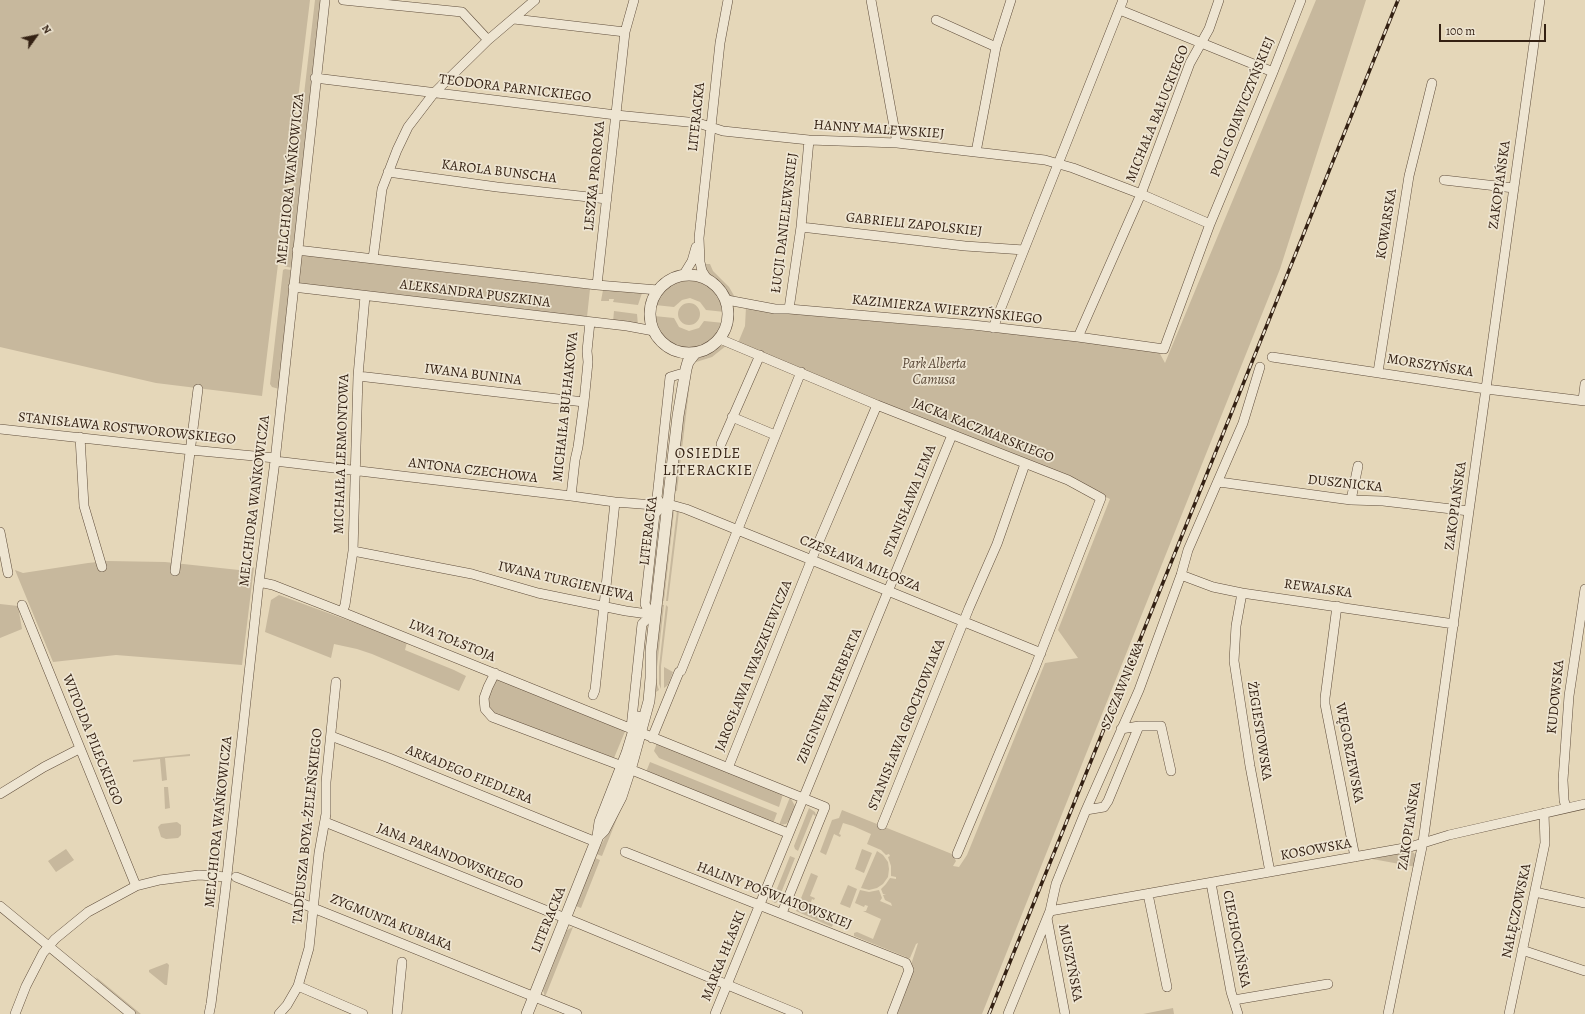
<!DOCTYPE html>
<html>
<head>
<meta charset="utf-8">
<style>
	body { margin:0 }
	#map { position:relative; width:1585px; height:1014px; overflow:hidden; background:#e5d7b9; font-family:Alegreya,serif }
	canvas { display:block }
	.north { position:absolute; left:16px; top:16px; width:40px; height:40px; -webkit-text-stroke:3px #eee5d2; paint-order:stroke; rotate:57deg; font-size:11px; font-weight:700; line-height:16px; text-align:center; color:#342113 }
	.north::after { content:''; display:block; margin:auto; width:14px; height:18px; background:#342113; clip-path:polygon(50% 0,100% 100%,50% 72%,0 100%) }
	.scale { position:absolute; left:1439px; top:24px; width:107px; height:18px; box-sizing:border-box; border:2px solid #342113; border-top:0; padding-left:5px; font-size:12px; line-height:14px; white-space:nowrap; color:#342113; -webkit-text-stroke:3px #eee5d2; paint-order:stroke }
</style>
</head>
<body>
<div id="map">
<canvas width="1585" height="1014"></canvas>
<div class="north">N</div>
<div class="scale">100 m</div>
</div>
<script>
const context = document.querySelector('canvas').getContext('2d');
context.lineJoin = 'round';
function fillPath(path, color) { context.fillStyle = color; context.fill(path, 'evenodd'); }
const toPath = rows => new Path2D(rows.map(r => 'M' + r).join(''));
function trace(path, color, width, dash) { context.strokeStyle = color; context.lineWidth = width; context.lineCap = dash ? 'butt' : 'round'; context.setLineDash(dash || []); context.stroke(path); }
function label(font, color, halo, rows, align = 'center') {
  context.font = font + ' Alegreya,serif'; context.lineWidth = 3.5; context.setLineDash([]); context.textBaseline = 'middle'; context.strokeStyle = halo; context.fillStyle = color; for (const [text, x, y, turn = 0] of rows) {
    context.save(); context.translate(x, y); context.rotate((+turn || 0) * Math.PI / 180); context.textAlign = isNaN(turn) ? turn : align; if (halo) context.strokeText(text, 0, 0); context.fillText(text, 0, 0); context.restore();
  }
}
fillPath(toPath([
	[0,0,310,0,262,396,156,383,0,347],
	[315,0,321,0,292,268,284,266],
	[1316,0,1366,0,1280,269,982,1014,895,1014,918,943,916,944,910,958,906,959,906,957,854,936,854,933,857,932,873,939,881,919,863,911,866,911,868,906,865,905,864,907,855,903,860,890,869,892,879,890,882,898,880,901,892,906,891,903,885,900,883,895,886,894,883,894,881,889,886,884,890,878,896,879,896,877,891,876,891,866,888,857,890,856,889,854,886,855,881,850,867,844,871,834,853,826,843,823,839,834,841,835,840,837,834,834,826,855,820,852,832,820,839,818,842,810,952,854,956,861,953,866,959,867,967,855,1045,663,1078,658,1058,630,1110,499,1053,471,961,435,738,343,745,326,746,307,764,311,1079,340,1159,352,1165,363],
	[304,255,590,289,587,317,303,286,297,282,300,257],
	[704,264,710,264,713,271,729,287,736,299,730,296,723,286,708,273],
	[285,269,291,270,279,389,272,387,270,384,283,270],
	[685,279,698,279,714,288,722,299,725,312,706,310,700,302,690,298,682,300,674,307,655,305,659,295,666,287,671,283],
	[603,290,642,293,638,305,613,302,614,299,609,299,609,301,601,301],
	'678 314a11 11 0 1 1 22 0a11 11 0 1 1-22 0Z',
	[614,311,637,314,638,325,613,322],
	[654,316,674,318,679,327,689,331,699,328,704,321,724,323,720,334,710,344,697,349,686,350,672,346,664,339,657,329],
	[727,345,712,357,693,363,696,357,708,354,720,346],
	[691,373,677,491,674,490,684,401],
	[674,511,664,601,661,600,672,513],
	[677,511,679,511,668,601,666,601],
	[108,561,165,562,248,571,254,567,242,665,116,655,53,662,15,570,23,573,88,563],
	[279,595,407,642,405,650,454,670,466,676,459,691,372,654,357,649,334,644,331,658,265,632,271,600],
	[0,604,18,606,22,629,0,638],
	[660,605,664,605,657,667,656,682,659,690,656,692,656,650],
	[666,605,668,607,661,666,661,689,659,684,659,667],
	[664,667,673,672,668,685,664,688],
	[497,678,626,729,614,758,605,757,492,714,487,701,489,689],
	[657,743,783,794,779,807,659,758,654,751],
	[190,754,190,756,165,758,167,780,162,781,160,759,133,762,133,760],
	[650,762,777,813,774,821,772,823,646,772],
	[164,787,168,787,170,808,165,809],
	[790,797,795,806,791,819,786,824,779,825],
	[809,808,815,812,816,815,815,816,813,814,798,851,795,849,794,846],
	[620,811,602,856,596,854],
	[177,822,181,825,181,835,178,838,166,839,161,837,158,827,161,824],
	[66,849,74,860,56,872,48,861],
	[862,849,872,853,864,873,855,869],
	[1408,850,1414,853,1417,859,1416,867,1367,858],
	[877,851,883,855,888,862,889,869,888,877,883,884,877,888,869,890,861,888],
	[790,856,795,858,781,893,784,896,780,901,775,903,772,901],
	[595,858,600,860,581,908,576,906],
	[811,873,818,876,810,896,815,898,814,900,812,899,808,911,834,921,832,927,796,911],
	[848,885,857,889,850,908,840,904],
	[573,927,545,997,543,990,567,930],
	[167,963,169,965,167,985,165,985,149,972,149,970],
	[96,977,141,1014,136,1014,98,982],
	[1173,1008,1174,1014,1143,1014]
]), '#c7b89d');
const minor = toPath([
	[343,0,462,12,488,40],
	[871,0,897,143],
	[1120,10,1273,72],
	[514,19,625,32],
	[936,20,996,47],
	[315,78,616,115,698,123,723,131,809,140,897,143,1045,160,1073,168,1141,194,1210,224],
	[976,152,996,47,1011,0],
	[388,172,497,187,607,199],
	[1444,180,1514,188],
	[801,227,965,246,1024,250],
	[297,250,597,285,658,290],
	[373,259,382,189,397,150,408,127,434,93,488,40,535,0],
	[684,274,692,261,696,247],
	[707,279,702,271,700,262,699,238,720,43,728,0],
	[597,285,625,32,634,0],
	[293,287,627,326,654,331],
	[727,300,775,309,789,309,973,325,1078,337,1164,349,1210,224,1273,72,1301,0],
	[789,309,801,227,809,140],
	[993,328,1123,0],
	[1078,337,1141,194,1190,63,1209,29,1219,0],
	[720,339,877,405,1068,480,1101,498,1034,670,957,854],
	[1272,357,1486,389,1585,401],
	[1378,372,1409,176,1432,83],
	[358,376,584,402],
	[1583,400,1585,384],
	[732,417,775,435],
	[0,429,191,450,275,458],
	[80,437,84,506,102,567],
	[721,444,760,355],
	[275,461,571,496,615,502,667,506],
	[1219,482,1351,500,1383,501,1469,511],
	[571,496,575,460,578,447,584,402,588,362,587,351,590,322],
	[1351,500,1358,466],
	[668,504,686,509,1041,653],
	[0,532,8,573],
	[353,551,472,574,538,593,626,611,655,615],
	[175,571,198,389],
	[1181,575,1213,587,1242,593,1454,624],
	[259,582,273,585,342,612,825,807,782,913],
	[1242,593,1236,626,1234,661,1250,766,1270,872],
	[22,605,136,886],
	[1337,606,1325,698,1325,704,1355,857],
	[342,612,345,605,353,551,358,376,365,296],
	[495,673,488,687,484,698,485,709,492,717,622,766,788,833],
	[593,695,595,690,615,502],
	[631,728,642,624,651,615,645,604,655,514,662,506,657,498,670,377,680,374],
	[1121,729,1139,726,1161,726,1171,771],
	[331,736,389,758,596,842],
	[652,738,679,672,681,671,801,372],
	[728,768,817,546,877,405],
	[0,794,44,767,79,749],
	[1566,808,1564,800,1563,780,1569,696,1585,589],
	[1086,810,1104,807,1108,801,1139,726],
	[325,822,580,924,798,1014],
	[882,825,969,608,997,544,1025,464],
	[625,852,906,963,909,970,892,1014],
	[236,877,577,1014],
	[1211,883,1231,992,1238,1014],
	[1535,892,1585,903],
	[1148,894,1167,987],
	[0,906,131,1014],
	[1050,911,1410,847,1449,835,1585,804],
	[1047,918,1065,1014],
	[1522,950,1585,971],
	[298,986,363,1014],
	[1234,1000,1328,984],
	[15,1014,26,986,43,953,55,939,88,912,136,886,160,880,199,875,227,877],
	[209,1014,211,1004,225,893,259,582,275,461,325,0],
	[279,1014,287,1005,298,986,309,948,319,853,326,814,326,782,336,682],
	[397,1014,402,962],
	[715,1014,952,435],
	[1008,1014,1050,911,1056,884,1086,810,1139,690,1181,575,1188,550,1243,423,1260,367],
	[1388,1014,1423,842,1540,0],
	[1509,1014,1545,843,1544,813]
]);
const tertiary = toPath([
	'650 314a39 39 0 1 1 78 0a39 39 0 1 1-78 0Z',
	[598,836,604,830,621,797,632,763,649,701,651,678,651,651,678,416,686,369,688,362,695,353],
	[527,1014,598,836,600,822,627,753,638,717]
]);
trace(minor, '#604e3c', 10);
trace(tertiary, '#604e3c', 12);
trace(minor, '#eee5d2', 9);
trace(tertiary, '#eee5d2', 11);
const rail = toPath([
	[989,1014,1398,0]
]);
trace(rail, '#342113', 3.5);
trace(rail, '#eee5d2', 2, [6]);
label('14px', '#342113', '#eee5d2', [
	["TEODORA PARNICKIEGO",515,89,7],
	["POLI GOJAWICZYŃSKIEJ",1243,107,-68],
	["MICHAŁA BAŁUCKIEGO",1158,114,-68],
	["LITERACKA",697,117,-84],
	["HANNY MALEWSKIEJ",879,130,4],
	["KAROLA BUNSCHA",499,172,7],
	["LESZKA PROROKA",595,176,-84],
	["MELCHIORA WAŃKOWICZA",291,179,-84],
	["ZAKOPIAŃSKA",1500,185,-82],
	["ŁUCJI DANIELEWSKIEJ",785,223,-83],
	["KOWARSKA",1387,224,-81],
	["GABRIELI ZAPOLSKIEJ",914,225,6],
	["ALEKSANDRA PUSZKINA",475,294,7],
	["KAZIMIERZA WIERZYŃSKIEGO",947,310,6],
	["MORSZYŃSKA",1430,366,9],
	["IWANA BUNINA",473,375,7],
	["MICHAIŁA BUŁHAKOWA",566,407,-84],
	["STANISŁAWA ROSTWOROWSKIEGO",127,429,6],
	["JACKA KACZMARSKIEGO",983,431,22],
	["MICHAIŁA LERMONTOWA",342,454,-88],
	["ANTONA CZECHOWA",473,471,7],
	["DUSZNICKA",1345,484,6],
	["MELCHIORA WAŃKOWICZA",255,501,-83],
	["STANISŁAWA LEMA",910,501,-68],
	["ZAKOPIAŃSKA",1456,506,-82],
	["LITERACKA",649,531,-83],
	["CZESŁAWA MIŁOSZA",860,564,22],
	["IWANA TURGIENIEWA",566,582,13],
	["REWALSKA",1318,589,8],
	["LWA TOŁSTOJA",452,641,22],
	["JAROSŁAWA IWASZKIEWICZA",754,666,-68],
	["SZCZAWNICKA",1123,686,-68],
	["ZBIGNIEWA HERBERTA",830,696,-67],
	["KUDOWSKA",1556,697,-84],
	["STANISŁAWA GROCHOWIAKA",907,725,-68],
	["ŻEGIESTOWSKA",1259,731,81],
	["WITOLDA PILECKIEGO",92,740,68],
	["WĘGORZEWSKA",1349,753,79],
	["ARKADEGO FIEDLERA",469,775,22],
	["MELCHIORA WAŃKOWICZA",219,822,-84],
	["TADEUSZA BOYA-ŻELEŃSKIEGO",308,826,-84],
	["ZAKOPIAŃSKA",1410,826,-81],
	["KOSOWSKA",1316,850,-10],
	["JANA PARANDOWSKIEGO",450,857,22],
	["HALINY POŚWIATOWSKIEJ",774,896,21],
	["NAŁĘCZOWSKA",1517,911,-78],
	["LITERACKA",549,920,-68],
	["ZYGMUNTA KUBIAKA",391,923,22],
	["CIECHOCIŃSKA",1236,939,79],
	["MARKA HŁASKI",724,956,-68],
	["MUSZYŃSKA",1070,963,79]
]);
label('italic 14px', '#594736', '#eee5d2', [
	["Park Alberta",934,365],
	["Camusa",934,381]
]);
context.letterSpacing = '1px';
label('15px', '#342113', '#eee5d2', [
	["OSIEDLE",708,454],
	["LITERACKIE",708,471]
]);
context.letterSpacing = '0px';
</script>
</body>
</html>
